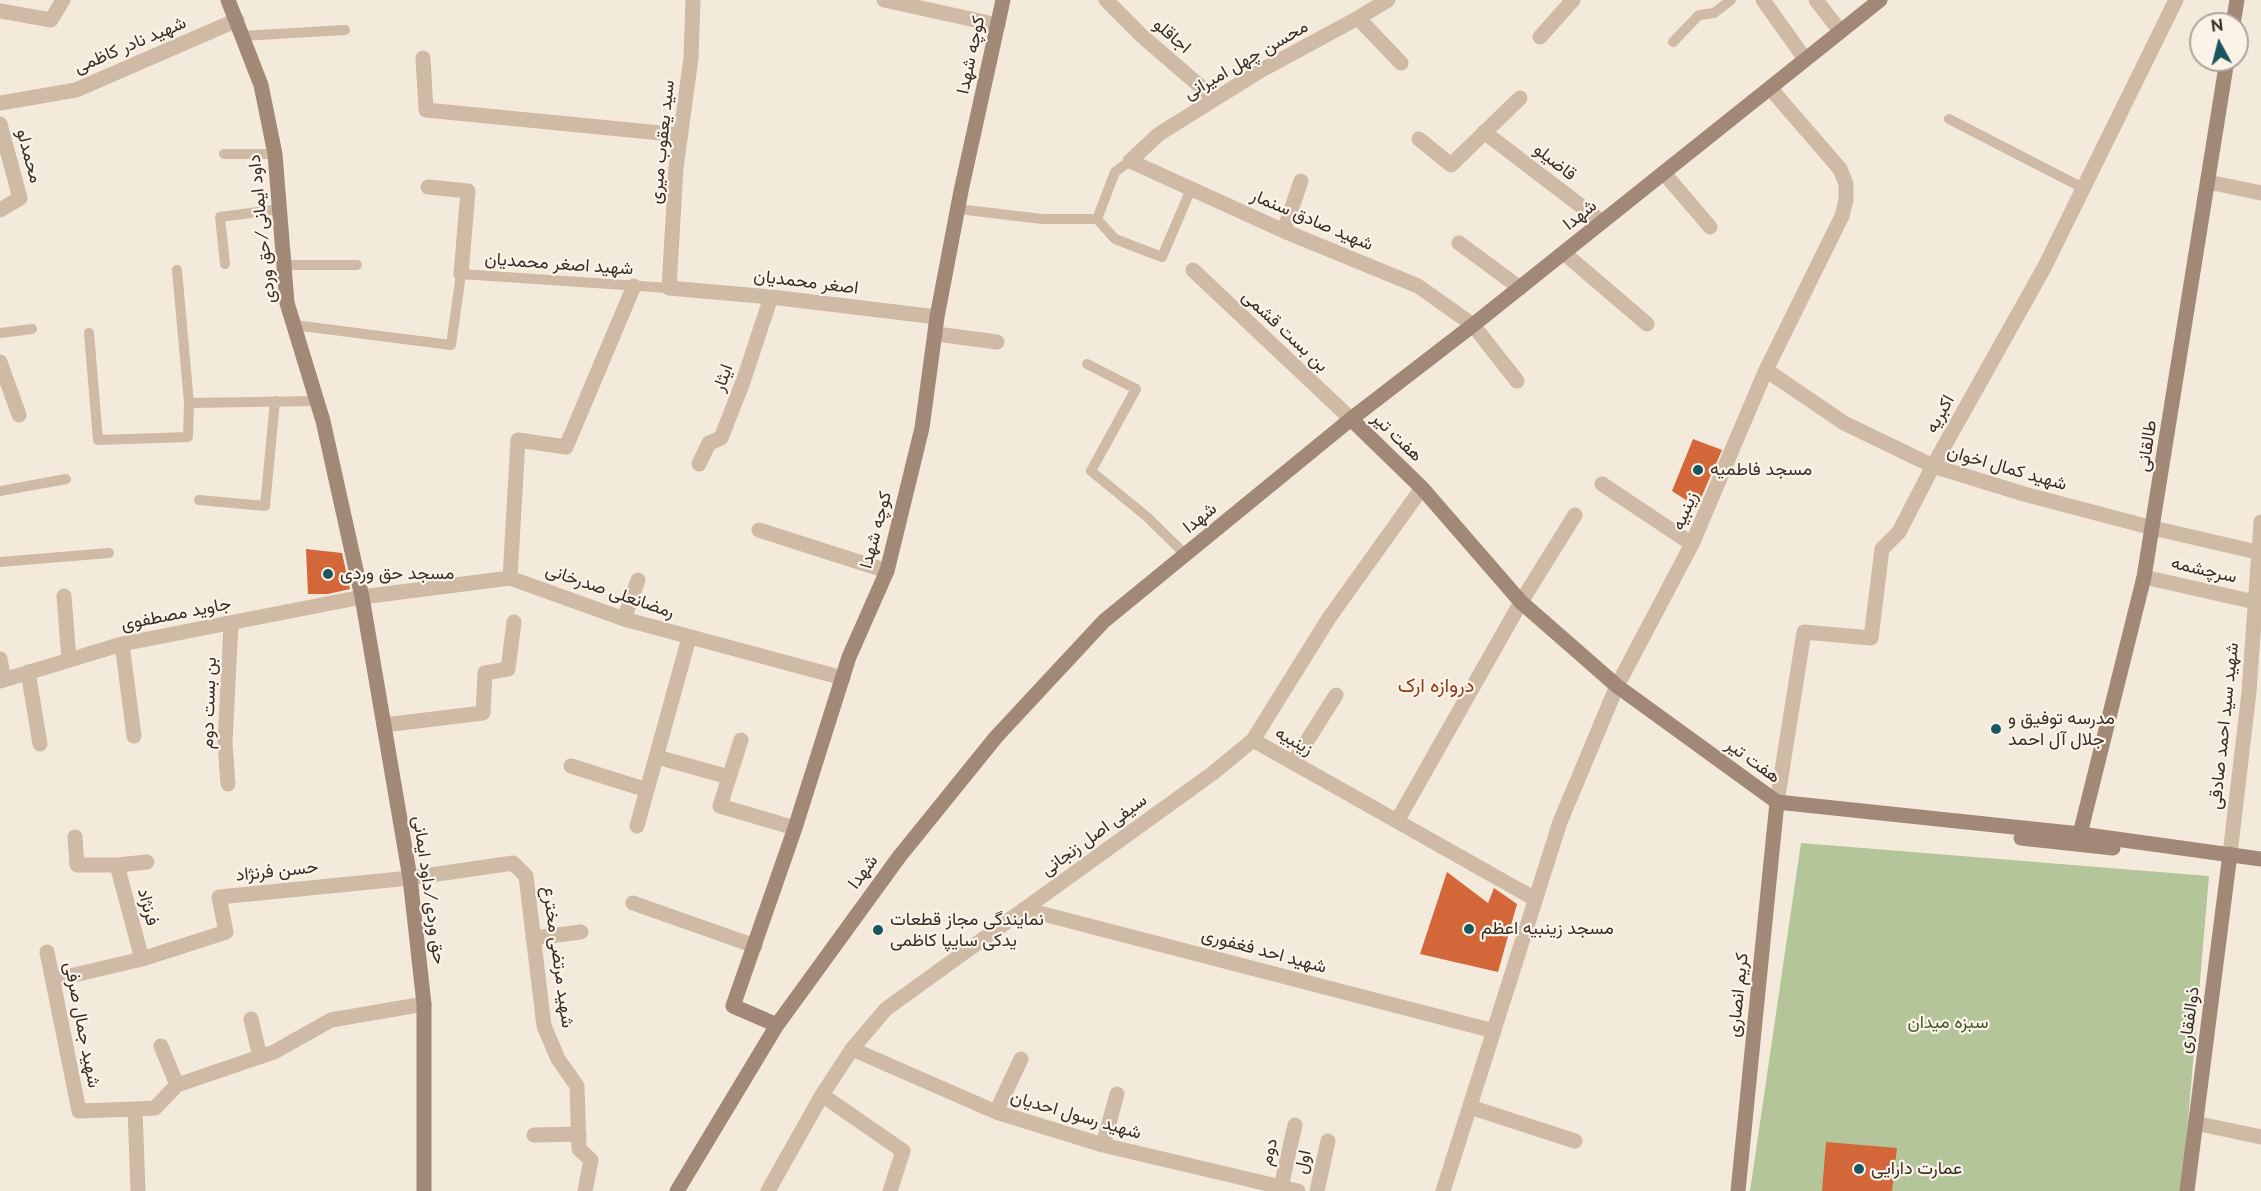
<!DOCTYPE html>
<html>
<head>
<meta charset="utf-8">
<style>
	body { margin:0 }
	#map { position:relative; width:2261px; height:1191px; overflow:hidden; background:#f4eadb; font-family:Raleway,sans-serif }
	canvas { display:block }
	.north { position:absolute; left:2189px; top:12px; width:60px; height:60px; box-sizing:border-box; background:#fbf3e8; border:2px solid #ada49b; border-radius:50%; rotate:353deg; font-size:16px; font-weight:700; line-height:24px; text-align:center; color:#392e27 }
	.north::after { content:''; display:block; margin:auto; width:21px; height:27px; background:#18575f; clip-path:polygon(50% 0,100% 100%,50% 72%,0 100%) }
</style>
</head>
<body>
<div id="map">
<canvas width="2261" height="1191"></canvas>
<div class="north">N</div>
</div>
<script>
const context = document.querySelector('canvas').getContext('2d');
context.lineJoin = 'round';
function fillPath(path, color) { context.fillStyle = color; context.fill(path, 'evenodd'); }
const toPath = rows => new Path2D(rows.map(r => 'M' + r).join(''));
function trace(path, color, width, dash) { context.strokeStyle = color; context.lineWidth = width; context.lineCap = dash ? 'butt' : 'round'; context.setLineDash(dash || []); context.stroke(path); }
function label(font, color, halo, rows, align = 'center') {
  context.font = font + ' Raleway,Vazirmatn,sans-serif'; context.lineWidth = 4.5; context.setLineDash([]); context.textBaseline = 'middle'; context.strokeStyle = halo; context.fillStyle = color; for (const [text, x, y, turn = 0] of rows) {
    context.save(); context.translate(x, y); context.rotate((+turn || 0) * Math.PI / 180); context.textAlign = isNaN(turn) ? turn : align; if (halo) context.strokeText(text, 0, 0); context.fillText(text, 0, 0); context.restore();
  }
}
fillPath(toPath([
	[1801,843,2209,876,2182,1191,1750,1191]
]), '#b4c599');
fillPath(toPath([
	[1693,439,1722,450,1697,507,1672,491],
	[306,549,342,553,350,589,328,594,308,594],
	[1447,872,1488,903,1494,888,1517,904,1498,972,1420,954],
	[1826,1142,1897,1148,1892,1191,1822,1191]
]), '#d3673a');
trace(toPath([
	[242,36,345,30],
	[1673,42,1699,15,1714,13,1731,0],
	[1949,119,2083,188],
	[224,154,275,154],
	[958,209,1042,219,1097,219,1115,172,1130,161],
	[1097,219,1115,239,1162,257,1191,189],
	[225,264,220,217,280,209],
	[284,265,357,265],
	[294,325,451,345,461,274,669,288],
	[0,333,32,329],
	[89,333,98,440,188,437,189,403,177,270],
	[1087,364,1136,389,1091,471,1146,516,1186,555],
	[189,403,317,401],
	[0,491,66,479],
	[199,500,265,506,275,401],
	[0,562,109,553]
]), '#cebaa5', 10);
trace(toPath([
	[693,0,691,58,676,168,669,288,771,297,937,317],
	[884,0,998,25],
	[1106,0,1142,36,1215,99],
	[1388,0,1358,18,1260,71,1159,134,1130,161,1284,231,1418,286,1473,325,1517,381],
	[1763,0,1805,59],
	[1816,0,1840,31],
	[0,11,51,20,63,0],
	[1358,18,1401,63],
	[1540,37,1573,0],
	[423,58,426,110,681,135],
	[0,103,76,90,237,20],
	[0,124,20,198,0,210],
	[1484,132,1602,222],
	[1419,139,1451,165,1520,98],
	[1664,173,1710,227],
	[2208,182,2261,193],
	[428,187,468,191,461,274],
	[1284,231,1301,181],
	[1459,243,1520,288],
	[1564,253,1647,324],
	[1193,270,1351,419],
	[936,334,997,342],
	[0,362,19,415],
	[1766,370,1844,423,1933,466,2024,494,2153,528,2261,553],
	[699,464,709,443,721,438,743,382,771,297],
	[1602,484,1692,544],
	[759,530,887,571],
	[2144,577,2255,602],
	[510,578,518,440,566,447,634,286],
	[64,596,69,660],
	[624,619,638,580],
	[122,644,134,736],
	[0,659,4,680],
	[28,672,40,744],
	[0,681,122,644,362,597,510,578,624,619,843,678],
	[384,725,483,713,485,673,508,669,514,622],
	[741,740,720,806,795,828],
	[1253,740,1535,899],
	[657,757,729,777],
	[1293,763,1336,695],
	[571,766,647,790],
	[228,784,225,743,231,624],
	[1777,802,1804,632,1871,638,1882,549,1899,532,1933,466,2044,268,2176,0],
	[1397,821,1521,602,1575,515],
	[637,826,689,638],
	[75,837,77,865,117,865,147,862],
	[2230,854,2249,692,2261,522],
	[117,865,142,959],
	[633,903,755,946],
	[1024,909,1494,1031],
	[533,938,581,932],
	[47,952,79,1111,135,1109,138,1191],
	[53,980,142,959,226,932,219,897,410,878,513,863,526,876,544,1026,558,1059,577,1086,579,1149,591,1160,585,1191],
	[251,1019,260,1057],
	[161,1046,177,1085],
	[852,1049,996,1112,1103,1145,1298,1191],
	[822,1095,903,1151,890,1191],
	[1470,1107,1575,1141],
	[135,1109,155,1108,177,1085,274,1052,331,1020,424,1004],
	[996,1112,1021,1059],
	[2195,1123,2261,1137],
	[534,1135,579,1134],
	[1103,1145,1117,1094],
	[1281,1187,1295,1125],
	[768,1191,822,1095,852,1049,886,1009,1213,773,1253,740,1329,618,1422,488],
	[1317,1191,1328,1141],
	[1443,1191,1560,822,1617,686,1692,544,1766,370,1842,216,1846,200,1846,184,1840,169,1770,88]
]), '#cebaa5', 15);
trace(toPath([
	[228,0,261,85,275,154,287,303,323,421,362,597,410,878,424,1004,424,1191],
	[2233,24,2237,0],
	[1351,419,1422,488,1521,602,1617,686,1777,802,2080,834,2261,859],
	[2080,834,2144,577,2227,60],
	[2021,838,2113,848],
	[777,1025,733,1006,795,828,849,657,887,571,922,428,937,317,961,191,1003,0],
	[677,1191,777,1025,899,857,996,737,1104,621,1351,419,1473,325,1880,0],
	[1738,1191,1777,802],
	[2187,1191,2230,854]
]), '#a28876', 15);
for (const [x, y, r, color] of [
	[1698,470,6,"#18575f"],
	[328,574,6,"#18575f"],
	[1996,729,6,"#18575f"],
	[1469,929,6,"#18575f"],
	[878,930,6,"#18575f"],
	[1859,1169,6,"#18575f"]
]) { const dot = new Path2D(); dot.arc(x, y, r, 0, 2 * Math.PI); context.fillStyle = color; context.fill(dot); trace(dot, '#fbf3e8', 2); }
label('18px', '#392e27', '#fbf3e8', [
	["اجاقلو",1172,36,41],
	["شهید نادر کاظمی",130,45,-23],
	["کوچه شهدا",971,55,-78],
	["محسن چهل امیرانی",1246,60,-30],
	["سید یعقوب میری",662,142,-84],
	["محمدلو",29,156,75],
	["قاضیلو",1555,162,38],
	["شهدا",1580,215,-39],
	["شهید صادق سنمار",1312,220,23],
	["داود ایمانی/حق وردی",262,229,-96],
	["شهید اصغر محمدیان",559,264,4],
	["اصغر محمدیان",806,282,7],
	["بن بست قشمی",1285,331,43],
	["ایثار",723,378,-70],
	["اکبریه",1940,414,-61],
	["هفت تیر",1397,437,44],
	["طالقانی",2147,446,-81],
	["شهید کمال اخوان",2007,468,16],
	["زینبیه",1685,511,-67],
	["شهدا",1200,518,-39],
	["کوچه شهدا",876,530,-75],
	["سرچشمه",2204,570,13],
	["رمضانعلی صدرخانی",610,591,19],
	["جاوید مصطفوی",176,614,-11],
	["بن بست دوم",209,703,-88],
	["شهید سید احمد صادقی",2224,726,-84],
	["زینبیه",1294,741,29],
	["هفت تیر",1753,761,36],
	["سیفی اصل زنجانی",1094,835,-36],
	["حسن فرنژاد",277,871,-6],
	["شهدا",863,872,-54],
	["حق وردی/داود ایمانی",429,890,82],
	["فرنژاد",148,907,75],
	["شهید احد فغفوری",1264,951,15],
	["شهید مرتضی مخترع",558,957,82],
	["کریم انصاری",1738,995,-84],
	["ذوالفقاری",2189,1020,-82],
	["شهید جمال صرفی",82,1025,79],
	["شهید رسول احدیان",1076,1115,16],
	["دوم",1269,1152,-77],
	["اول",1303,1162,-78]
]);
label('18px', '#392e27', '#fbf3e8', [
	["مسجد فاطمیه",1710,470],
	["مسجد حق وردی",340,574],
	["مدرسه توفیق و",2008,719],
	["جلال آل احمد",2008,740],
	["نمایندگی مجاز قطعات",890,920],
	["یدکی سایپا کاظمی",890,941],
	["مسجد زینبیه اعظم",1481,929],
	["عمارت دارایی",1871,1169]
], 'left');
label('18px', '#455a28', '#fbf3e8', [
	["سبزه میدان",1948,1023]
]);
label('20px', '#913b17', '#fbf3e8', [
	["دروازه ارک",1436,686]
]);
</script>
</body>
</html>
